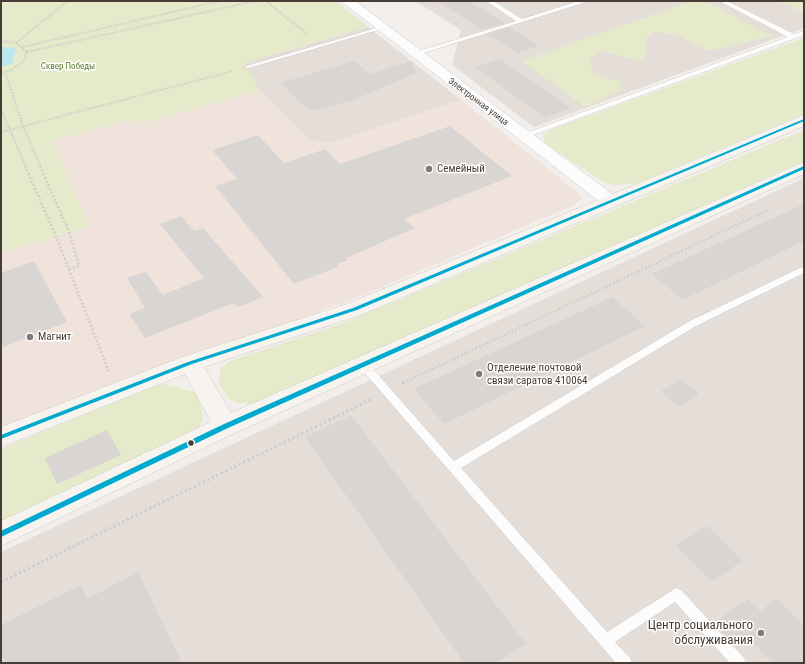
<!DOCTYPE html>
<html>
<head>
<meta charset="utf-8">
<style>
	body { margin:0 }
	#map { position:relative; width:805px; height:664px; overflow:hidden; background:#f1eeeb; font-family:"Roboto Condensed",sans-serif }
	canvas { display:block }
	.frame { position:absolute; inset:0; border:2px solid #473d36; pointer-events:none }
</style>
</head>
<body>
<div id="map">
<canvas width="805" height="664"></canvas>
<div class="frame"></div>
</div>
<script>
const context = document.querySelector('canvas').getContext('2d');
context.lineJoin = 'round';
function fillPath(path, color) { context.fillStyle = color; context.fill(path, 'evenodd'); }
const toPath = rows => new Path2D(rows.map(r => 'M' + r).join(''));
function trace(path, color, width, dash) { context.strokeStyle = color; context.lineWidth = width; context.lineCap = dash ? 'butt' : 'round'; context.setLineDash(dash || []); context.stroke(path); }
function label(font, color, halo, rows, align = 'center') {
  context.font = font + ' "Roboto Condensed",sans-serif'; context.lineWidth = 3; context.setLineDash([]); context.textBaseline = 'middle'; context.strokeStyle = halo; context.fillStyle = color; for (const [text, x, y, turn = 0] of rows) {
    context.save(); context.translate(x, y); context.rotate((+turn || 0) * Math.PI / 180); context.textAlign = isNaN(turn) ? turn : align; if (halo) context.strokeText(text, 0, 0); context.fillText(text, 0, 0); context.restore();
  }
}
fillPath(toPath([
	[415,1,804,1,804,28,534,127,452,65,461,30],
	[368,27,461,100,332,143,309,140,260,91,243,63],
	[804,178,804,663,1,663,1,552]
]), '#e5ded8');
fillPath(toPath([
	[260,91,309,140,332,143,461,100,577,192,582,198,574,205,363,295,1,429,1,253,89,226,52,141,132,119,141,123]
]), '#f0e3db');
fillPath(toPath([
	[1,1,336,1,368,27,243,63,260,91,141,123,132,119,52,141,89,226,1,253],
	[692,1,704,1,772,36,707,51,679,36,655,31,645,39,647,50,643,62,602,51,589,59,593,73,620,82,621,91,585,107,522,61],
	[778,1,804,1,804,13],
	[804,38,804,114,638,183,614,185,603,182,548,145,544,140,543,136,548,131,555,128],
	[804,130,804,161,256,404,237,403,229,399,220,386,219,378,221,368,230,361,349,321],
	[165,384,194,392,200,399,203,418,199,427,191,434,1,524,1,449,152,387]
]), '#e5eacb');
fillPath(toPath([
	[1,47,16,48,12,64,1,67]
]), '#bce6ee');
fillPath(toPath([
	[437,1,469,1,504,23,482,30],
	[510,27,539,46,517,53,488,34],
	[500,59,571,108,545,118,475,67],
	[354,61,370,74,412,61,416,73,354,100,310,111,280,83],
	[450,126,512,176,404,219,415,228,346,258,348,260,337,264,340,266,294,284,215,186,237,179,212,150,258,135,284,163,325,149,340,164],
	[804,204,804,241,683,300,652,274],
	[181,216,194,231,203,228,263,297,238,307,234,303,145,338,129,314,145,308,127,278,146,272,163,295,204,278,160,224],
	[34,261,67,322,1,348,1,273],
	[612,297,645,326,444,424,414,389],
	[681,379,699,394,679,407,661,391],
	[351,415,526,644,496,663,464,663,305,437],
	[107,430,121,455,57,484,45,458],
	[707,526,743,561,711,582,676,545],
	[138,572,182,663,5,663,1,651,1,625,81,585,87,599],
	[748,599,760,611,777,599,804,626,804,663,772,663,749,639,737,648,714,623]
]), '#d9d5d2');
const lane = toPath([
	[486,1,493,1,522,19,579,1,589,1,417,55,413,55,413,53,516,21,486,1],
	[719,1,727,1,794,34,804,31,804,35,525,138,519,138,518,136,788,37,719,1],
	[380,27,385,28,249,68,243,67,380,27],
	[804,266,804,273,696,326,461,468,607,632,676,588,681,590,744,658,746,663,730,663,675,602,615,642,630,658,632,663,616,663,357,364,358,361,362,360,366,361,454,461,688,322,804,266]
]);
const street = toPath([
	[341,1,355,1,616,197,619,201,616,205,610,206,604,205,341,1]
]);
const secondary = toPath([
	[804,115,804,126,363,314,204,367,231,413,804,162,804,174,235,433,1,546,1,521,211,422,185,374,1,447,1,427,182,357,347,304,804,115]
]);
trace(lane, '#cfcbc8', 1);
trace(street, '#cfcbc8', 1);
trace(secondary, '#d1cac3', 1);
trace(toPath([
	[266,1,308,35],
	[1,41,16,43,27,52,23,62,11,70,1,73],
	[16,43,68,1],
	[23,47,219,1],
	[27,52,255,1],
	[5,72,23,126,41,167],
	[1,110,26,167],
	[1,132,233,71]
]), '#d1cdca', 2, [1.5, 1.5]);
trace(toPath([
	[25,166,56,236,109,372],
	[40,166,69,232,79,266,68,270],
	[403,383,768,210]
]), '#d1cdca', 2.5, [2, 2]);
trace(toPath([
	[402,384,405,382],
	[1,582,372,399]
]), '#d1cdca', 3, [2.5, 2.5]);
fillPath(lane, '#fdfcfc');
fillPath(street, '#fdfcfc');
fillPath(secondary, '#f7f3ef');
fillPath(toPath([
	[804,119,804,121,357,310,192,364,1,439,1,435,188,362,353,308,804,119],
	[804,166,804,169,228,428,1,537,1,531,224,424,804,166]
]), '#00a9ce');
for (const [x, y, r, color] of [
	[429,169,4,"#827b75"],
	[30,337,4,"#827b75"],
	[479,374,4,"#827b75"],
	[191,443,3.5,"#473d36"],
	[761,633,4,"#827b75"]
]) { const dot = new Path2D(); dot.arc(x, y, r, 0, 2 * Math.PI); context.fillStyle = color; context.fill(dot); trace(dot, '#fff', 1.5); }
label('9px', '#5a782a', '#fff', [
	["Сквер Победы",68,67]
]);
label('9px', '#473d36', '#fff', [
	["Электронная улица",478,102,37]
]);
label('11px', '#473d36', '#fff', [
	["Семейный",437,169],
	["Магнит",38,337],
	["Отделение почтовой",487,368],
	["связи саратов 410064",487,381]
], 'left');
label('13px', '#473d36', '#fff', [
	["Центр социального",753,626],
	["обслуживания",753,641]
], 'right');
</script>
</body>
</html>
